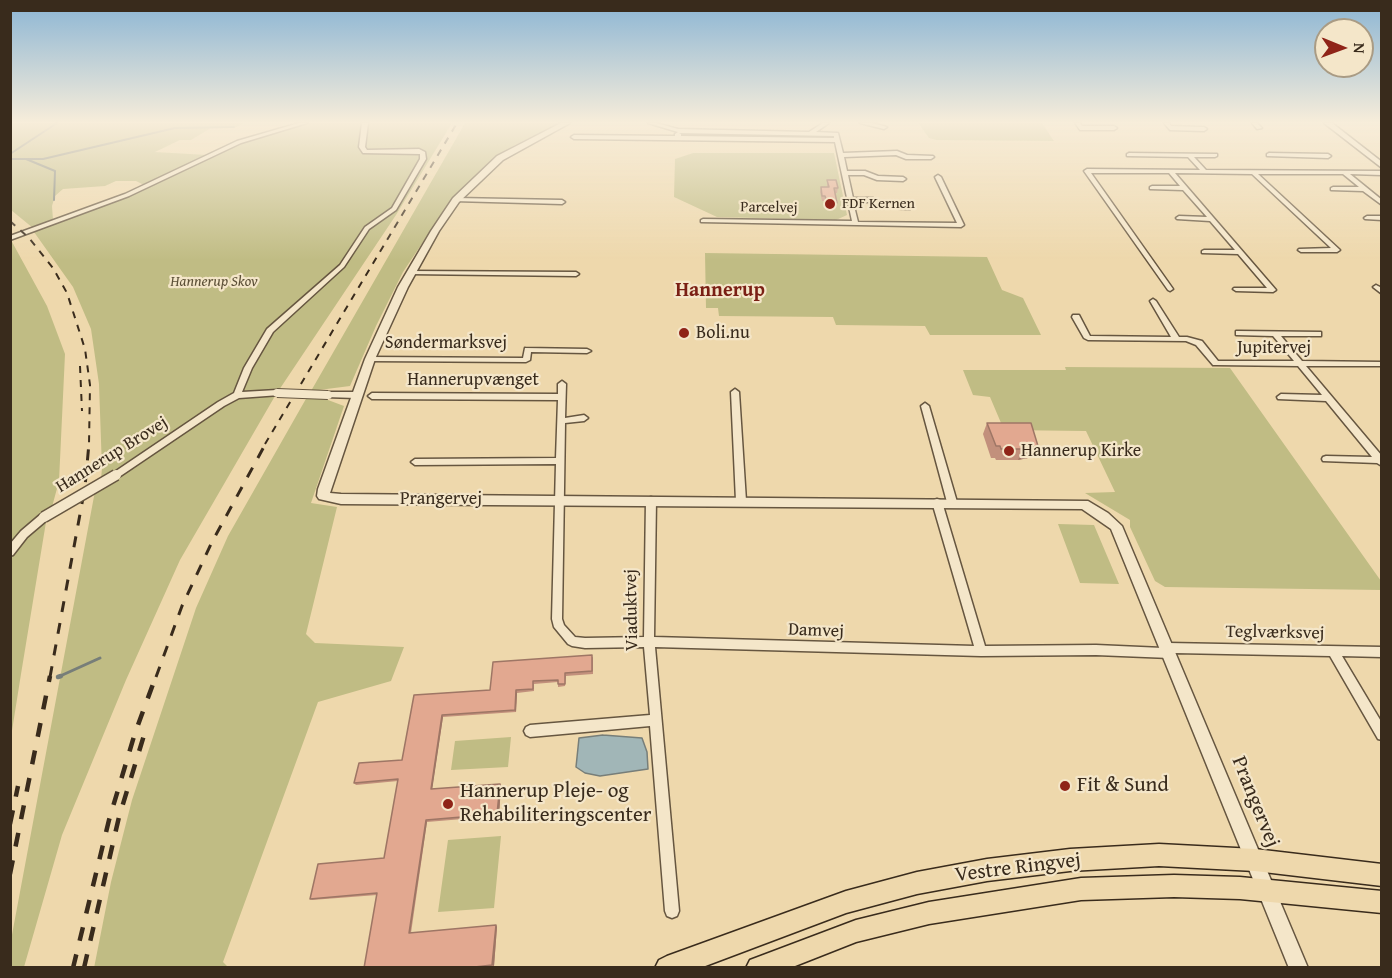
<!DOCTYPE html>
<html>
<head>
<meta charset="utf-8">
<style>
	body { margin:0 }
	#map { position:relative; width:1392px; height:978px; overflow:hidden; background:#eed8ac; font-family:"Gentium Book Plus",serif }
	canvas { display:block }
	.frame { position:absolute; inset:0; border:12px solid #392b1c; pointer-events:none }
	.north { position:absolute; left:1314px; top:18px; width:60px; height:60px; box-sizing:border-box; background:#f4e6c9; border:2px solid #a99b84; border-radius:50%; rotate:91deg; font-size:16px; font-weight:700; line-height:24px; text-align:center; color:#392b1c }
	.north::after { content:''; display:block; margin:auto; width:21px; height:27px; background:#8f2418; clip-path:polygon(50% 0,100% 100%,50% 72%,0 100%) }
</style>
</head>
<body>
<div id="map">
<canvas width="1392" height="978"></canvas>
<div class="frame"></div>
<div class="north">N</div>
</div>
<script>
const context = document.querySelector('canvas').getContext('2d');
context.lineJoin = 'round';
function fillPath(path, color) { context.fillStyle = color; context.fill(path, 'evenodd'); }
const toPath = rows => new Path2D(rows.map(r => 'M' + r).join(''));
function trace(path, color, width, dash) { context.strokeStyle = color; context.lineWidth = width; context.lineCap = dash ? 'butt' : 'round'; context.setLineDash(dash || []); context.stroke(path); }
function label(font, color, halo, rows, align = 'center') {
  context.font = font + ' "Gentium Book Plus",serif'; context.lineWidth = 4.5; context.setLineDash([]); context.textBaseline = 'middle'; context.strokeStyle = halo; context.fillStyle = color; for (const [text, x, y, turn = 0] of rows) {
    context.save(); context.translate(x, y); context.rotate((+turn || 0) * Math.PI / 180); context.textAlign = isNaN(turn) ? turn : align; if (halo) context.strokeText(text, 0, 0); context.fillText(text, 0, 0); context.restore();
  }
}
fillPath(toPath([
	[10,123,245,123,234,128,211,128,191,140,180,140,155,152,208,155,144,185,136,181,116,181,105,186,63,189,55,196,52,206,53,220,33,228,11,210],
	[308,123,452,123,396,215,279,390,245,391,230,396,134,460,101,478,102,469,99,384,91,329,73,287,34,232,134,194,241,143],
	[465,123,560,123,515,145,492,161,453,197,403,272,376,326,350,386,311,391],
	[918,123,1042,123,1054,141,936,140,929,138],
	[693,153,834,153,847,215,836,220,717,217,674,197,675,159],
	[11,240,47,306,65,354,59,481,52,507,26,526,11,547],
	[705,253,987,257,1002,290,1023,298,1041,335,930,335,925,326,836,325,833,317,719,316,718,308,706,308],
	[1065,367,1230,368,1381,581,1381,590,1165,587,1155,581,1130,527,1130,520,1085,493,1115,492,1086,431,1004,430,990,397,973,395,963,370,1066,370],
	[255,395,275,396,180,560,126,680,62,835,24,967,11,968,11,940,95,491,140,464,223,405,243,396],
	[307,397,320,397,344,406,311,503,337,507,306,634,315,643,404,647,391,681,318,702,223,962,228,967,94,968,111,882,132,800,196,608,228,536],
	[46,522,21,674,11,737,11,559,28,536,38,526],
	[1058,524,1094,525,1119,584,1080,583],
	[511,737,508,767,451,770,455,741],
	[501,836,494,908,438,912,448,840]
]), '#c0bc84');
const water = toPath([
	[603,735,642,738,647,752,648,769,600,776,585,773,576,767,579,738,603,735]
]);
fillPath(water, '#a1b6b7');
trace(water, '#777e79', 1.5);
trace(toPath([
	[10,154,57,123],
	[10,159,43,159,175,128,234,127],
	[26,159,55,171,54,200]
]), '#777e79', 2);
trace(toPath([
	[58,677,100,658]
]), '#777e79', 3);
trace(toPath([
	[58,677,61,676]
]), '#777e79', 4.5);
const minor = toPath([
	[299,123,307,123,241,143,129,196,10,240,10,236,125,194,237,141,299,123],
	[362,123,368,123,365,147,367,150,419,149,425,152,426,159,396,210,369,229,344,267,273,332,252,368,242,392,277,390,281,393,280,395,239,398,224,406,119,477,113,477,112,475,113,473,218,402,234,393,244,368,267,329,340,265,365,227,392,208,420,159,420,154,363,153,359,147,362,123],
	[648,123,656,123,678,129,809,132,823,123,829,123,816,132,838,133,843,153,897,151,907,155,933,156,934,157,931,159,906,159,896,155,844,157,847,171,865,171,878,176,903,177,906,179,903,181,877,180,864,175,848,175,853,198,873,198,886,204,910,205,913,207,910,209,885,208,872,202,853,202,858,222,957,223,935,177,938,175,941,177,964,225,961,227,701,222,701,220,703,219,852,221,835,142,574,139,571,137,574,135,675,136,675,134,678,132,648,123],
	[679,133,834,136,834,138,681,136,681,134,679,133],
	[860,123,872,123,887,127,884,129,860,123],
	[1075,123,1080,123,1082,126,1114,126,1117,128,1114,130,1080,130,1075,123],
	[1164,123,1169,123,1171,126,1204,127,1207,129,1204,131,1170,130,1164,123],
	[1252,123,1257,123,1262,128,1257,129,1252,123],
	[1129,153,1217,154,1217,156,1215,157,1194,157,1206,170,1382,171,1382,175,1350,174,1382,200,1382,205,1363,191,1331,190,1331,188,1333,187,1359,187,1343,174,1258,174,1340,250,1337,252,1301,252,1298,250,1299,249,1331,248,1252,174,1175,173,1276,290,1273,292,1236,291,1233,289,1234,288,1267,288,1238,254,1202,253,1202,251,1204,250,1235,250,1210,221,1177,219,1176,218,1179,216,1207,217,1183,190,1150,189,1150,187,1152,186,1180,186,1169,173,1091,173,1173,289,1170,291,1168,290,1084,171,1087,169,1200,170,1188,157,1127,156,1127,154,1129,153],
	[1269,153,1328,154,1331,156,1328,158,1267,156,1267,154,1269,153],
	[456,198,562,200,565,202,562,204,454,201,453,200,456,198],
	[1367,216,1382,216,1382,220,1365,219,1364,218,1367,216],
	[411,271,576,272,579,274,576,276,409,274,408,273,411,271],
	[1376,285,1382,288,1382,294,1373,287,1376,285],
	[1153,299,1156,301,1179,337,1187,337,1202,341,1218,361,1294,361,1273,336,1236,335,1236,331,1239,331,1321,332,1321,336,1281,336,1302,361,1382,362,1382,366,1306,366,1382,456,1382,466,1377,463,1323,461,1322,459,1323,457,1326,456,1372,457,1326,401,1278,399,1277,397,1281,394,1322,395,1298,366,1216,365,1213,365,1196,345,1186,341,1088,340,1084,338,1072,317,1073,315,1079,315,1090,336,1171,337,1150,301,1153,299],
	[525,348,587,349,591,351,587,353,531,352,530,360,526,362,370,361,366,359,370,357,523,358,525,348],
	[562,381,566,384,565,418,584,415,588,418,584,421,565,423,562,619,564,625,575,637,585,638,644,637,646,500,648,498,651,497,654,498,656,500,654,637,974,646,932,502,934,500,937,499,940,500,942,502,985,646,1096,645,1163,648,1164,645,1168,643,1382,647,1382,657,1342,656,1382,723,1382,740,1378,739,1330,656,1175,653,1174,656,1170,658,1096,655,981,656,655,647,679,911,677,916,672,918,667,916,665,911,650,726,530,737,526,735,524,731,526,727,530,725,650,715,644,647,585,648,572,646,568,644,554,627,552,619,556,464,415,465,411,462,415,459,556,458,558,400,372,399,368,396,372,393,558,394,558,384,562,381],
	[735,389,739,392,746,501,744,503,741,504,738,503,736,501,731,392,735,389],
	[328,392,356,392,360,395,356,398,325,397,324,395,325,393,328,392],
	[925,403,929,406,957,502,955,504,952,505,949,504,947,502,921,406,925,403],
	[44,513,47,514,49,517,47,520,27,537,13,555,10,556,10,544,21,531,41,514,44,513]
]);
const tertiary = toPath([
	[561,123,570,123,503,160,459,202,439,231,408,287,375,359,330,493,341,494,1088,501,1108,513,1122,526,1308,968,1289,968,1111,529,1082,509,341,504,319,499,317,496,318,489,365,359,398,287,431,231,453,198,497,156,561,123],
	[1324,123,1332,123,1382,162,1382,168,1324,123]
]);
const primary = toPath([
	[1159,844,1255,849,1382,864,1382,886,1255,871,1159,866,1070,871,987,881,917,894,846,913,700,968,655,968,659,960,667,956,846,891,917,872,987,859,1070,849,1159,844],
	[1174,875,1240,877,1382,891,1382,913,1240,899,1174,897,1081,900,929,924,856,942,790,968,746,968,750,960,856,920,929,902,1081,878,1174,875]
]);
trace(minor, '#665640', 3);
trace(tertiary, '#665640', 3);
trace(primary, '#392b1c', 3);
fillPath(minor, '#f4e6c9');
fillPath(tertiary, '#f4e6c9');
fillPath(primary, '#eed8ac');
trace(toPath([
	[10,221,29,238,53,268,67,293,85,349,90,385,89,444],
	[80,366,82,411],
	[265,444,457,123]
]), '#392b1c', 2, [7, 7]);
trace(toPath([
	[50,677,85,487,89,443],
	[156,677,182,606,212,542,266,443]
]), '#392b1c', 3, [11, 11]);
trace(toPath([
	[10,824,18,786],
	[10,874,50,676],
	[73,968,109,820,135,733,156,676],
	[84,968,119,817,145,732]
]), '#392b1c', 4.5, [14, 14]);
const minorBridgeFar1 = toPath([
	[277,393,328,395]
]);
const minorBridge = toPath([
	[44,517,116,475]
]);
trace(minorBridgeFar1, '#665640', 10, []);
trace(minorBridge, '#665640', 13, []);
trace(minorBridgeFar1, '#f4e6c9', 8);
trace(minorBridge, '#f4e6c9', 10);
fillPath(toPath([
	[827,180,838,188,837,193,835,193,837,203,836,208,826,208,825,201,822,201,820,192,821,187,827,187],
	[987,423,1038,446,1033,457,1018,460,996,460,995,458,991,458,983,434],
	[593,657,593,674,566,676,565,686,558,687,558,682,534,684,534,691,517,693,516,712,443,717,432,789,500,784,501,786,499,816,427,822,411,933,496,925,497,927,494,966,481,968,364,968,377,895,312,900,310,899,384,858,398,781,356,785,354,783,402,760,414,695,490,690]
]), '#c2907c');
fillPath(toPath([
	[1038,446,1033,457,1018,460,1023,449],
	[516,690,517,693,516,712,515,710],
	[442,715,443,717,432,791,431,789],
	[500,784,501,786,499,816,497,814],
	[426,820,427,822,410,934,409,933],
	[496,925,497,927,494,966,492,965]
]), '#9e7665');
const building = toPath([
	[827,180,836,180,838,188,834,188,837,203,827,202,825,196,822,196,821,187,829,187,827,180],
	[987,423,1031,423,1038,446,1023,449,1001,449,1000,446,996,446,987,423],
	[592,655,592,671,565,673,565,684,558,684,558,680,533,681,533,689,516,690,515,710,442,715,431,789,500,784,497,814,426,820,409,933,496,925,492,965,466,968,364,968,377,893,310,899,318,864,384,858,398,779,354,783,359,763,402,760,414,695,490,690,493,662,592,655]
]);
fillPath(building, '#e2a890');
trace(building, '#9e7665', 1.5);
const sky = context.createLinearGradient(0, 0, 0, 260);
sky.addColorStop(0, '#8bb5d4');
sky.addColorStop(0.47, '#f7edda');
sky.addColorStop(1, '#f7edda00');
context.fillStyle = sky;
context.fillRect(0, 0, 1392, 260);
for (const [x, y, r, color] of [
	[830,204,6,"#8f2418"],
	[684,333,6,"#8f2418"],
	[1009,451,6,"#8f2418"],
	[1065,786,6,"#8f2418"],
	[448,804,6,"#8f2418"]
]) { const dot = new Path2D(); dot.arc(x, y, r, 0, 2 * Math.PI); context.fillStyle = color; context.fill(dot); trace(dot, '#f4e6c9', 2); }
label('15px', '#392b1c', '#f4e6c9', [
	["FDF Kernen",842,204]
], 'left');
label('15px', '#392b1c', '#f4e6c9', [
	["Parcelvej",769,208,1]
]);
label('italic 15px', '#5b4f36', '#f4e6c9', [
	["Hannerup Skov",214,282]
]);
label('18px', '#392b1c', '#f4e6c9', [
	["Boli.nu",696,333],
	["Hannerup Kirke",1021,451]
], 'left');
label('18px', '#392b1c', '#f4e6c9', [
	["Søndermarksvej",446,343],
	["Jupitervej",1274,348],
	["Hannerupvænget",473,380],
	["Hannerup Brovej",112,455,-32],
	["Prangervej",441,499],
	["Viaduktvej",632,610,-91],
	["Damvej",816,631,2],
	["Teglværksvej",1275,633,1]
]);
label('bold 20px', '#7a1f14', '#f4e6c9', [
	["Hannerup",720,291]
]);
label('21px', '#392b1c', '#f4e6c9', [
	["Fit & Sund",1077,786],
	["Hannerup Pleje- og",460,792],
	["Rehabiliteringscenter",460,816]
], 'left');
label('21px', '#392b1c', '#f4e6c9', [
	["Prangervej",1255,802,68],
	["Vestre Ringvej",1018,868,-7]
]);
</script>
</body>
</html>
